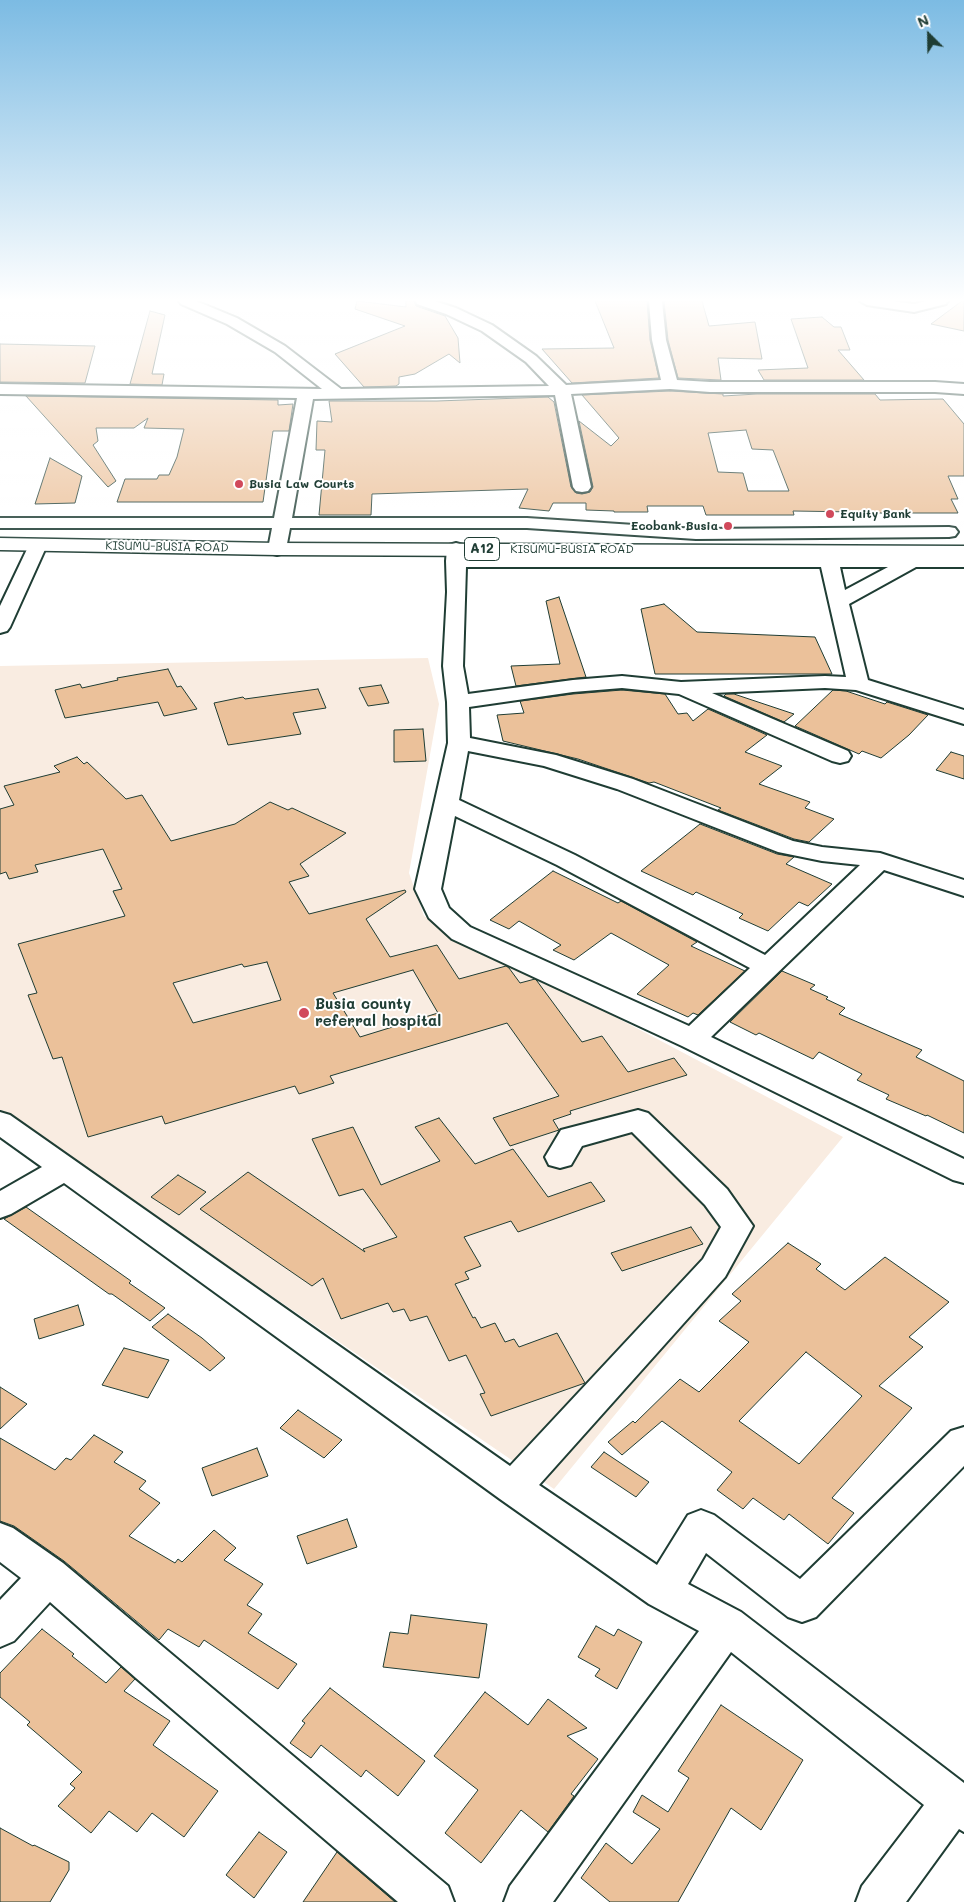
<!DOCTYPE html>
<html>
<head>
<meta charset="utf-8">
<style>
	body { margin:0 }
	#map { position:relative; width:964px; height:1902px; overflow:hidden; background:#fff; font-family:Mali,sans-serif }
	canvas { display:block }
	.north { position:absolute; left:904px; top:10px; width:50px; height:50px; -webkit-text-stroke:4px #fff; paint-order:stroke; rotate:337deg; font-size:14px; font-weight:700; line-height:20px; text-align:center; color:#1f3d34 }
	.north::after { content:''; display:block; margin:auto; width:18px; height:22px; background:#1f3d34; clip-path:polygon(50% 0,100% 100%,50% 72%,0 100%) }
</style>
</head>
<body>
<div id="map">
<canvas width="964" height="1902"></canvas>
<div class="north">N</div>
</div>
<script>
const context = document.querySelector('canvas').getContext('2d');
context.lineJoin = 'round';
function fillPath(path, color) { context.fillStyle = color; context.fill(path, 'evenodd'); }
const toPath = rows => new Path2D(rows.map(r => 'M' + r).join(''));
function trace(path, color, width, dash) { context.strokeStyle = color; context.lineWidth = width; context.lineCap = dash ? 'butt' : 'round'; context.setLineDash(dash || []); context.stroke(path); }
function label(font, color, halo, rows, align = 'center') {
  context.font = font + ' Mali,sans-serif'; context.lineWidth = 4; context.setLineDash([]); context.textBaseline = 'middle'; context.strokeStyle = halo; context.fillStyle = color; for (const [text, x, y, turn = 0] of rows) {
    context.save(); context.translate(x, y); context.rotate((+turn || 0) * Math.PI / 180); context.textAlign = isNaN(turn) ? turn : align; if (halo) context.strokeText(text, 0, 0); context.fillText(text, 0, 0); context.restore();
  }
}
fillPath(toPath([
	[428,658,439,704,409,873,424,916,843,1137,554,1489,0,1110,0,666]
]), '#f9ece1');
const building = toPath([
	[357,301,406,307,406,301,414,301,416,306,445,316,458,338,460,363,449,354,415,374,399,377,399,384,396,386,364,387,335,354,405,326,355,309,357,301],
	[595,301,647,301,650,340,659,378,572,383,542,349,614,348,595,301],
	[664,301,702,301,709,326,755,322,762,359,718,358,721,380,678,378,668,340,664,301],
	[962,301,964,301,964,331,931,324,962,301],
	[150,311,165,315,152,374,164,374,162,385,130,384,150,311],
	[822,317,834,327,841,327,850,350,838,350,864,380,764,380,758,370,808,368,791,319,822,317],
	[0,344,95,346,85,383,0,382,0,344],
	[670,391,723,394,723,396,757,394,875,394,880,400,943,399,964,424,964,476,948,476,958,499,951,499,958,513,856,513,855,512,793,511,794,515,706,515,703,506,647,506,648,512,614,512,614,511,586,510,586,503,553,503,549,511,519,508,528,489,372,494,371,515,319,515,325,450,316,450,317,421,332,422,329,401,437,401,548,397,554,402,571,487,576,493,582,494,590,492,593,487,579,421,611,446,619,438,582,395,670,391],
	[746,430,752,449,773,450,789,491,748,491,743,473,718,472,708,433,746,430],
	[26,396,278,400,278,405,293,404,289,431,273,431,263,502,117,502,125,479,157,479,159,475,169,475,177,457,184,429,144,428,148,418,134,428,96,428,98,441,93,445,116,481,108,487,26,396],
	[50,458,82,476,75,503,35,504,50,458],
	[559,597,586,677,516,686,511,666,560,664,546,601,559,597],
	[664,604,697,632,815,637,832,674,655,674,641,609,664,604],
	[168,669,177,687,181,686,197,709,164,716,158,702,65,718,55,690,80,684,82,688,118,680,117,678,168,669],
	[381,685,389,703,368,706,359,688,381,685],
	[318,689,326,708,293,713,301,734,228,745,214,703,243,697,245,699,318,689],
	[622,690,665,694,678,714,687,713,693,721,708,709,767,735,745,752,782,766,759,784,810,802,805,808,834,819,809,842,794,839,718,810,721,808,654,782,649,783,578,759,503,741,497,715,524,713,520,701,573,694,622,690],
	[833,690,846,691,885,704,887,702,928,715,909,735,881,758,862,751,859,754,795,726,833,690],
	[726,694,734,694,794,714,784,722,724,696,726,694],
	[423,729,426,761,394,762,394,730,423,729],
	[951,752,964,756,964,779,936,770,951,752],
	[77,757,84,764,87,762,126,799,142,795,171,841,235,824,270,802,288,810,292,808,346,833,300,864,309,876,289,882,309,914,405,890,406,892,366,919,390,957,437,945,459,979,506,966,509,968,520,983,535,979,537,981,582,1042,602,1036,628,1072,674,1058,687,1075,570,1111,571,1114,553,1120,559,1130,510,1146,493,1118,559,1096,507,1023,330,1076,334,1083,299,1094,295,1086,165,1124,162,1116,88,1137,62,1057,53,1059,28,995,37,993,18,944,125,916,113,891,122,889,103,849,35,865,38,872,9,879,6,872,0,874,0,809,14,805,4,786,60,772,54,766,77,757],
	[267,962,281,1000,193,1023,173,983,242,964,244,967,267,962],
	[413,970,438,1013,360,1037,333,993,413,970],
	[700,824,777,854,794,857,786,864,832,884,808,906,799,902,768,931,739,918,743,914,696,892,693,895,641,871,700,824],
	[553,871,618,903,621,901,697,942,691,946,745,971,698,1015,693,1013,688,1017,637,994,669,965,611,933,574,960,553,950,561,945,519,921,509,929,490,920,553,871],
	[782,971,815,985,810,989,828,997,826,999,845,1008,839,1014,922,1050,916,1057,964,1081,964,1133,927,1115,926,1116,886,1099,889,1095,857,1080,862,1074,819,1052,813,1059,759,1033,756,1035,730,1022,782,971],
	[439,1118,475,1164,513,1149,548,1197,591,1182,605,1201,518,1232,511,1221,464,1237,481,1266,465,1272,469,1279,455,1284,473,1318,475,1317,481,1328,495,1323,505,1342,514,1339,519,1347,557,1333,585,1383,491,1416,480,1394,485,1393,466,1355,449,1361,427,1316,410,1321,404,1309,393,1312,388,1303,341,1319,323,1278,312,1286,200,1209,248,1172,365,1252,363,1249,397,1237,363,1189,339,1196,312,1139,353,1127,381,1185,440,1161,415,1127,439,1118],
	[178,1175,206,1192,179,1215,151,1197,178,1175],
	[26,1207,131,1281,129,1283,165,1308,150,1321,112,1294,109,1294,4,1219,26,1207],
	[691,1227,703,1244,622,1271,611,1253,691,1227],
	[788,1243,821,1264,816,1269,845,1290,885,1257,949,1302,909,1337,923,1347,879,1386,912,1408,832,1498,854,1513,828,1544,789,1514,784,1520,753,1498,743,1509,717,1490,732,1472,662,1421,622,1455,608,1442,633,1421,635,1423,680,1379,699,1392,749,1342,719,1321,741,1301,732,1294,788,1243],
	[806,1352,862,1396,799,1464,739,1421,806,1352],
	[78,1305,84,1325,39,1339,34,1319,78,1305],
	[168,1314,202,1338,225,1358,210,1371,152,1327,168,1314],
	[124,1348,169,1360,148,1398,102,1385,124,1348],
	[0,1387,27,1404,0,1429,0,1387],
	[298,1410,342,1440,324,1458,280,1428,298,1410],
	[94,1435,123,1452,114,1462,146,1481,139,1489,160,1503,129,1536,175,1563,178,1559,182,1562,214,1530,236,1548,224,1560,263,1584,247,1605,262,1614,248,1633,297,1664,278,1689,204,1640,199,1647,168,1629,159,1640,64,1561,14,1526,0,1521,0,1438,55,1470,66,1458,71,1460,94,1435],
	[257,1448,268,1476,212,1496,202,1468,257,1448],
	[604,1452,649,1482,636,1497,591,1467,604,1452],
	[347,1519,357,1547,307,1564,297,1536,347,1519],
	[411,1615,487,1624,479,1678,383,1667,390,1632,408,1634,411,1615],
	[596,1626,614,1636,618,1629,642,1642,617,1689,595,1676,600,1669,578,1657,596,1626],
	[42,1629,74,1654,72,1656,106,1683,121,1667,135,1679,124,1691,170,1721,153,1745,218,1791,184,1837,152,1813,137,1832,109,1811,91,1833,58,1806,75,1788,70,1784,82,1772,27,1725,30,1722,0,1697,0,1673,42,1629],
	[330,1688,425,1761,398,1796,366,1770,361,1777,321,1745,311,1758,290,1743,305,1723,302,1721,330,1688],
	[485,1692,528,1725,548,1699,587,1728,567,1736,598,1759,571,1794,574,1796,548,1832,521,1810,481,1863,445,1833,478,1790,434,1756,485,1692],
	[721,1705,803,1760,761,1830,731,1808,678,1902,610,1902,581,1878,606,1843,632,1864,660,1829,633,1812,642,1795,668,1812,689,1778,678,1771,721,1705],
	[0,1828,33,1846,34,1845,69,1862,69,1870,50,1902,0,1902,0,1828],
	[259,1832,287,1852,254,1898,226,1875,259,1832],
	[337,1852,395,1902,303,1902,337,1852]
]);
fillPath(building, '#ebc19a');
trace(building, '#1f3d34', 1);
const minor = toPath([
	[179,301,196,301,237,318,285,346,341,389,549,386,526,362,482,331,446,314,417,304,416,301,434,301,456,308,492,325,536,356,566,385,661,380,652,340,649,301,662,301,666,340,677,380,710,382,935,382,964,384,964,394,935,392,710,392,670,389,571,394,591,487,588,491,582,492,576,491,573,487,555,395,313,399,292,518,527,518,696,529,949,527,955,528,958,532,955,536,949,537,696,539,527,528,290,528,286,549,284,553,277,555,270,553,268,549,272,528,0,528,0,518,274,518,297,398,0,394,0,384,322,389,275,352,227,324,181,304,179,301],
	[860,301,891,301,914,304,927,301,948,301,946,304,914,312,867,305,860,301],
	[38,540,44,541,47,545,10,627,7,631,0,633,0,606,29,545,32,541,38,540],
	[456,543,463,545,465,549,465,555,816,555,815,552,817,548,824,546,831,548,835,555,964,555,964,567,916,567,849,604,868,680,964,710,964,724,856,690,825,688,712,693,848,751,851,756,848,761,840,763,832,761,679,694,622,688,573,692,469,707,470,738,556,755,633,779,793,841,822,847,880,853,964,880,964,896,884,870,711,1037,964,1159,964,1183,953,1180,682,1046,452,939,429,918,415,889,448,743,447,702,443,666,447,592,446,561,447,549,449,545,456,543],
	[466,567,821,567,846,677,825,676,681,682,622,676,573,680,468,694,463,666,466,567],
	[840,567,888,567,845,590,840,567],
	[468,751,544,766,617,789,778,852,822,861,860,865,765,955,575,855,459,800,468,751],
	[455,816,557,865,750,968,689,1026,470,927,449,908,441,889,455,816],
	[638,1110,648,1113,727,1189,753,1226,725,1277,539,1485,657,1565,688,1515,701,1510,714,1515,800,1579,951,1431,964,1427,964,1466,816,1617,802,1622,788,1617,706,1553,688,1584,741,1612,964,1783,964,1832,959,1829,906,1902,856,1902,862,1886,924,1805,731,1652,553,1902,504,1902,510,1886,699,1631,649,1604,500,1499,64,1183,11,1214,0,1218,0,1191,42,1167,0,1137,0,1112,10,1115,510,1466,703,1259,721,1227,705,1205,632,1132,582,1146,571,1165,560,1168,549,1165,545,1157,561,1130,638,1110],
	[0,1523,13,1528,63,1563,448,1886,454,1902,398,1902,136,1678,50,1602,14,1641,0,1647,0,1600,21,1578,0,1562,0,1523]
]);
const trunk = toPath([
	[0,538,277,543,964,546,964,558,277,555,0,550,0,538]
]);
trace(minor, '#1f3d34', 4);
trace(trunk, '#1f3d34', 3);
fillPath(minor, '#fff');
fillPath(trunk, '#fff');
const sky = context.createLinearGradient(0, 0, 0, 567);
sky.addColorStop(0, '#7cbbe3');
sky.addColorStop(0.53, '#fff');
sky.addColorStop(1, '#ffffff00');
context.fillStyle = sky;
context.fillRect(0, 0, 964, 567);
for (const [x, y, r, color] of [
	[239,484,5,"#d1495b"],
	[830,514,5,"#d1495b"],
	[728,526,5,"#d1495b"],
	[304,1013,6,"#d1495b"]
]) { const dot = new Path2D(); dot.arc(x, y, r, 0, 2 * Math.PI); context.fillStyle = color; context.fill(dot); trace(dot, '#fff', 2); }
label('bold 12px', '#1f3d34', '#fff', [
	["Busia Law Courts",249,484],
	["Equity Bank",840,514],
	["Ecobank Busia",718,526,"right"]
], 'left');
label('12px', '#1f3d34', '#fff', [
	["KISUMU-BUSIA ROAD",167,547,1],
	["KISUMU-BUSIA ROAD",572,549]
]);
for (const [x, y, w] of [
	[482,549,35]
]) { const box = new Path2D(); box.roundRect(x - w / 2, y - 11.5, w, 23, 4); context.fillStyle = '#fff'; context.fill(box); trace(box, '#1f3d34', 1); }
label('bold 14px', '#1f3d34', null, [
	["A12",482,549]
]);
label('bold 15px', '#1f3d34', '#fff', [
	["Busia county",315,1004],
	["referral hospital",315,1021]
], 'left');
</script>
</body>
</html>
